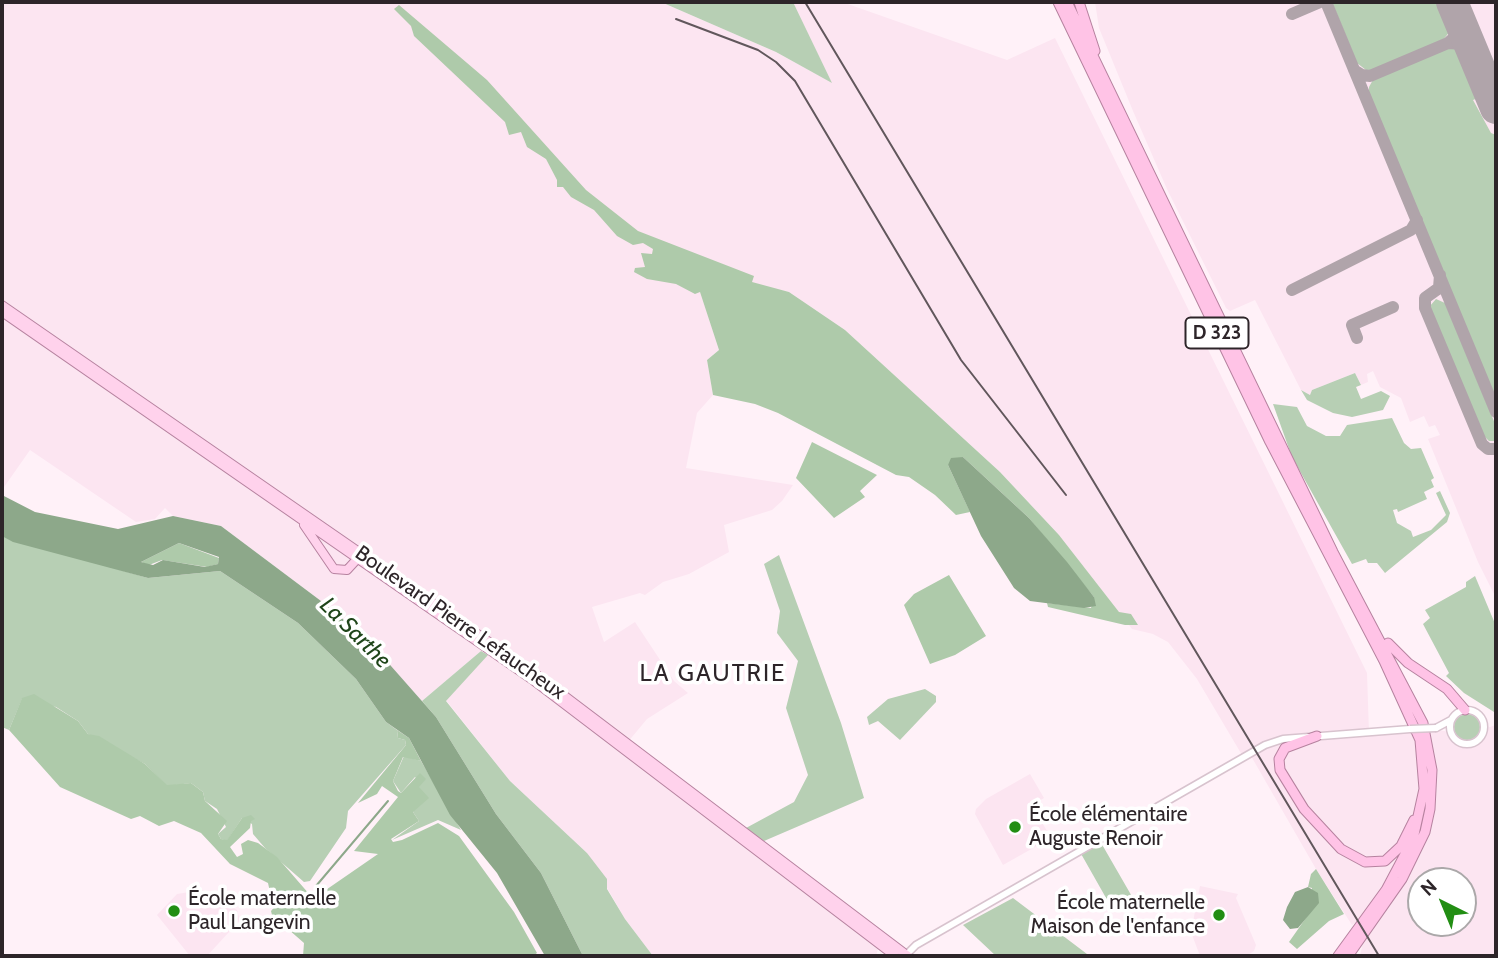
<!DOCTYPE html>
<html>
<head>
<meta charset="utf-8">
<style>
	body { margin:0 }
	#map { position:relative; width:1498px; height:958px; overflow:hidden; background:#fff1f8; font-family:Cabin,sans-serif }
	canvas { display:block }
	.frame { position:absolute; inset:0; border:4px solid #2d2529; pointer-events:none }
	.north { position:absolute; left:1407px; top:867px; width:70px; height:70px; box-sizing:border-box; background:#fff; border:2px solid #aba8a9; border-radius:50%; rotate:317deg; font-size:19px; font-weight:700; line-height:28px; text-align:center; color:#2d2529 }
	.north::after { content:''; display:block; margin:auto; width:24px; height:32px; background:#228e13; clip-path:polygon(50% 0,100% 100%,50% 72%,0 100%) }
</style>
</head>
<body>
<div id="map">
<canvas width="1498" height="958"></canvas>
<div class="frame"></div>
<div class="north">N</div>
</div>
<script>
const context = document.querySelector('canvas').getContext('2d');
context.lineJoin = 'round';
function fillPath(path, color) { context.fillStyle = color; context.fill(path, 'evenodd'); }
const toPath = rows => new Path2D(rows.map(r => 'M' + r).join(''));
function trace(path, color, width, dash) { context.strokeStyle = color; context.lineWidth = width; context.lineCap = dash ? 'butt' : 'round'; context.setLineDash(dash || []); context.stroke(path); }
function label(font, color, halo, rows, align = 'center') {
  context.font = font + ' Cabin,sans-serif'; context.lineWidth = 7; context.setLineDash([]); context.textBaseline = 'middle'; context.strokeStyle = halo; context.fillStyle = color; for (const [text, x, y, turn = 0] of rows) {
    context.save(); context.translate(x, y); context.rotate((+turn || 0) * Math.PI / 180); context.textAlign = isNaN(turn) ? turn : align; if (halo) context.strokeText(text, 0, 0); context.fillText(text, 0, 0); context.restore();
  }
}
fillPath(toPath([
	[2,2,661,2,776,52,831,82,793,2,842,2,1007,60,1055,38,1367,673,1369,733,1431,730,1445,731,1459,737,1496,725,1496,956,1360,956,1363,942,1369,933,1360,919,1352,925,1316,869,1251,756,1257,746,1242,755,1197,679,1168,642,1153,634,1132,629,1059,535,1000,472,845,330,789,292,693,270,719,350,707,360,713,395,697,413,686,468,793,485,782,501,772,510,724,525,729,552,689,574,663,582,645,595,640,593,592,607,604,642,635,622,674,681,688,693,647,719,622,749,878,949,876,956,653,956,625,919,587,853,510,781,446,700,487,654,481,651,422,701,376,650,333,610,221,526,173,516,165,508,155,519,136,522,30,450,2,490],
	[1421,881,1463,881,1463,923,1421,923],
	[1095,2,1496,2,1496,598,1478,562,1428,439,1440,435,1435,425,1429,427,1424,416,1410,422,1401,398,1380,387,1373,371,1367,374,1368,382,1361,385,1355,373,1312,390,1310,395,1301,390,1255,300,1230,311,1226,308,1167,189,1133,111,1099,28],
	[1030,774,1044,798,1032,805,1051,838,1003,865,975,814,976,809,986,799],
	[1200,886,1238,894,1236,898,1256,945,1254,951,1246,956,1200,956,1191,932],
	[202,890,237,910,240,920,207,956,190,956,157,915,177,894]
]), '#fce5f1');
fillPath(toPath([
	[661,2,793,2,832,83,776,52],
	[1332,2,1441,2,1451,30,1443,40,1372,71,1366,70,1357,63],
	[1446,48,1457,49,1465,59,1481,97,1473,100,1491,133,1496,135,1496,399,1369,96,1369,87,1374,78],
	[1436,299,1445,303,1496,426,1494,441,1489,441,1482,434,1432,313,1430,306],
	[1355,373,1361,385,1356,387,1361,399,1381,391,1390,396,1383,410,1352,417,1333,413,1307,400,1301,390,1310,395,1312,390],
	[1273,404,1297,407,1307,426,1326,436,1340,436,1347,425,1392,418,1404,443,1411,449,1421,448,1434,478,1431,480,1434,487,1424,492,1427,499,1398,512,1397,509,1393,510,1397,523,1411,531,1413,537,1431,530,1446,515,1436,493,1440,491,1450,513,1447,522,1385,573,1377,563,1368,563,1366,559,1352,564,1292,457],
	[2,536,148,578,220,571,298,623,356,679,386,722,397,730,398,738,405,740,406,745,348,811,346,828,310,881,304,882,265,848,253,834,252,824,242,818,227,841,221,839,218,834,226,827,217,809,205,801,203,792,191,783,167,786,145,764,88,734,78,721,56,707,22,699,9,730,2,727],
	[779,555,841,723,864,798,764,841,746,828,794,802,808,775,786,708,798,661,777,633,780,611,764,564],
	[1475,576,1496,626,1494,712,1464,693,1446,676,1449,673,1423,624,1430,618,1425,610,1466,587,1466,582],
	[481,651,488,655,446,701,510,781,587,853,607,879,607,889,625,919,653,956,583,956,541,873,496,814,436,717,422,701],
	[925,689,936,696,936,702,900,740,878,721,869,725,867,717,888,699],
	'1454 727a13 13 0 1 1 26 0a13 13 0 1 1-26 0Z',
	[404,756,421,761,461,830,438,820,392,840,419,821,413,812,420,782,415,777,401,793,393,781],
	[1100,841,1134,900,1114,912,1080,852],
	[1013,898,1087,954,1088,956,996,956,963,925]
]), '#b7cfb4');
fillPath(toPath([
	[399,5,487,80,586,190,638,231,754,276,752,282,789,292,845,330,1000,472,1059,535,1119,612,1131,614,1138,625,1125,625,1048,607,1047,603,1091,608,1094,597,1029,518,963,457,948,465,970,512,956,515,935,495,909,477,896,475,778,413,755,404,713,395,707,360,719,350,700,292,695,294,676,284,647,279,634,272,635,268,645,267,641,253,652,254,653,249,643,243,633,245,617,236,594,210,571,197,563,187,557,187,557,180,546,159,527,147,521,132,509,135,505,122,414,36,411,26,394,9],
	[812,442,877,475,860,491,865,497,834,518,796,478],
	[179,543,219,558,218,564,207,567,162,560,149,565,141,562],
	[949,575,986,636,955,655,930,664,904,605,914,594],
	[34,694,78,721,88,734,99,736,145,764,167,785,191,783,203,792,205,801,227,821,218,834,221,839,227,840,242,818,251,815,255,819,251,821,250,828,230,847,237,857,243,854,241,844,248,840,258,843,277,857,310,895,320,894,378,854,354,851,398,797,382,786,377,794,358,803,406,745,405,740,398,738,397,730,409,738,421,761,403,757,393,781,398,791,401,793,420,773,426,779,419,787,429,798,413,812,419,821,391,839,393,842,402,840,438,823,459,836,514,912,537,953,533,956,303,956,304,943,272,915,271,911,280,901,270,892,268,883,230,864,201,833,174,821,159,826,140,816,131,819,60,787,9,730,22,698],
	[1316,869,1344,914,1329,921,1297,949,1289,942,1308,915,1312,888,1308,887,1311,874]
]), '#aecaaa');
fillPath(toPath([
	[963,457,1029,518,1067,562,1094,597,1096,606,1084,608,1030,601,1014,588,981,536,948,465,951,458],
	[2,495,35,512,118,529,173,516,221,526,333,610,376,649,436,717,496,814,541,873,583,956,545,956,497,873,450,815,409,738,386,722,356,679,298,623,220,571,148,578,13,542,2,536],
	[179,543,219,557,218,564,205,567,163,560,153,565,141,562],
	[1308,887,1318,893,1319,903,1298,928,1290,929,1283,920,1287,907,1295,892]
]), '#8da88a');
trace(toPath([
	[316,886,388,801]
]), '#8da88a', 2);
trace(toPath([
	[1326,2,1496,412],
	[1292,14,1320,2],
	[1448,43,1464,44,1474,55],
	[1354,70,1362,75,1370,76,1448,43,1457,35,1459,19],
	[1440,275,1439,288,1425,298,1425,308,1482,444,1488,449,1496,449],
	[1292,290,1411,230,1417,220],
	[1357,338,1352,325,1393,307]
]), '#b0a4aa', 12);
trace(toPath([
	[1452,2,1496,108]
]), '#b0a4aa', 32);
const tertiary = toPath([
	'1450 727a17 17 0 1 1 34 0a17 17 0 1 1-34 0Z',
	[1436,728,1451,720],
	[905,956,916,945,1265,745,1283,739,1410,729]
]);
const primary = toPath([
	[2,305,537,675,908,956],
	[2,312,534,681,895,956],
	[304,525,334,569,347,570,359,557]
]);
const trunk = toPath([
	[1058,2,1270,442,1384,661,1420,740,1424,789,1413,839,1386,890,1338,956],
	[1067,2,1333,552,1423,723,1432,770,1430,809,1425,832,1402,879,1348,956],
	[1079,2,1095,51],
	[1388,643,1408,663,1447,689,1465,710],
	[1317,736,1285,748,1279,759,1280,770,1304,809,1341,849,1365,862,1385,861,1401,846,1414,820]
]);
trace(tertiary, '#d8c3ce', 9);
trace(primary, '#b6829f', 10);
trace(trunk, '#b6829f', 11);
trace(tertiary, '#fff', 6);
trace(primary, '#ffd2ec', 8);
trace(trunk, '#ffc3e6', 9);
trace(toPath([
	[805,2,1379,956],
	[676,19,758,50,776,62,795,81,961,360,1066,495]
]), '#61575c', 2);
const tertiaryBridge = toPath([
	[1410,729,1436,728]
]);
trace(tertiaryBridge, '#d8c3ce', 9, []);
trace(tertiaryBridge, '#fff', 6);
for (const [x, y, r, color] of [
	[1015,827,7,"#228e13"],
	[174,911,7,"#228e13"],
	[1219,915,7,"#228e13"]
]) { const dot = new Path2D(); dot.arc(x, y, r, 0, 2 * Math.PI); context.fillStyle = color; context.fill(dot); trace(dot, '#fff', 2.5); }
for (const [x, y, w] of [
	[1217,333,63]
]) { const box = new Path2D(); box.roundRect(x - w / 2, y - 15.5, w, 31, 5); context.fillStyle = '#fff'; context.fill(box); trace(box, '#2d2529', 2); }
label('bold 19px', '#2d2529', null, [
	["D 323",1217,333]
]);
label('21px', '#2d2529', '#fff', [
	["Boulevard Pierre Lefaucheux",460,623,35]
]);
label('21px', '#2d2529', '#fff', [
	["École élémentaire",1029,815],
	["Auguste Renoir",1029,839],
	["École maternelle",188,899],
	["Paul Langevin",188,923],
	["École maternelle",1205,903,"right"],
	["Maison de l'enfance",1205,927,"right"]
], 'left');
label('italic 23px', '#1f451a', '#fff', [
	["La Sarthe",355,633,45]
]);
context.letterSpacing = '2px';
label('24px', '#2d2529', '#fff', [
	["LA GAUTRIE",713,674]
]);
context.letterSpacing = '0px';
</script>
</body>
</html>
